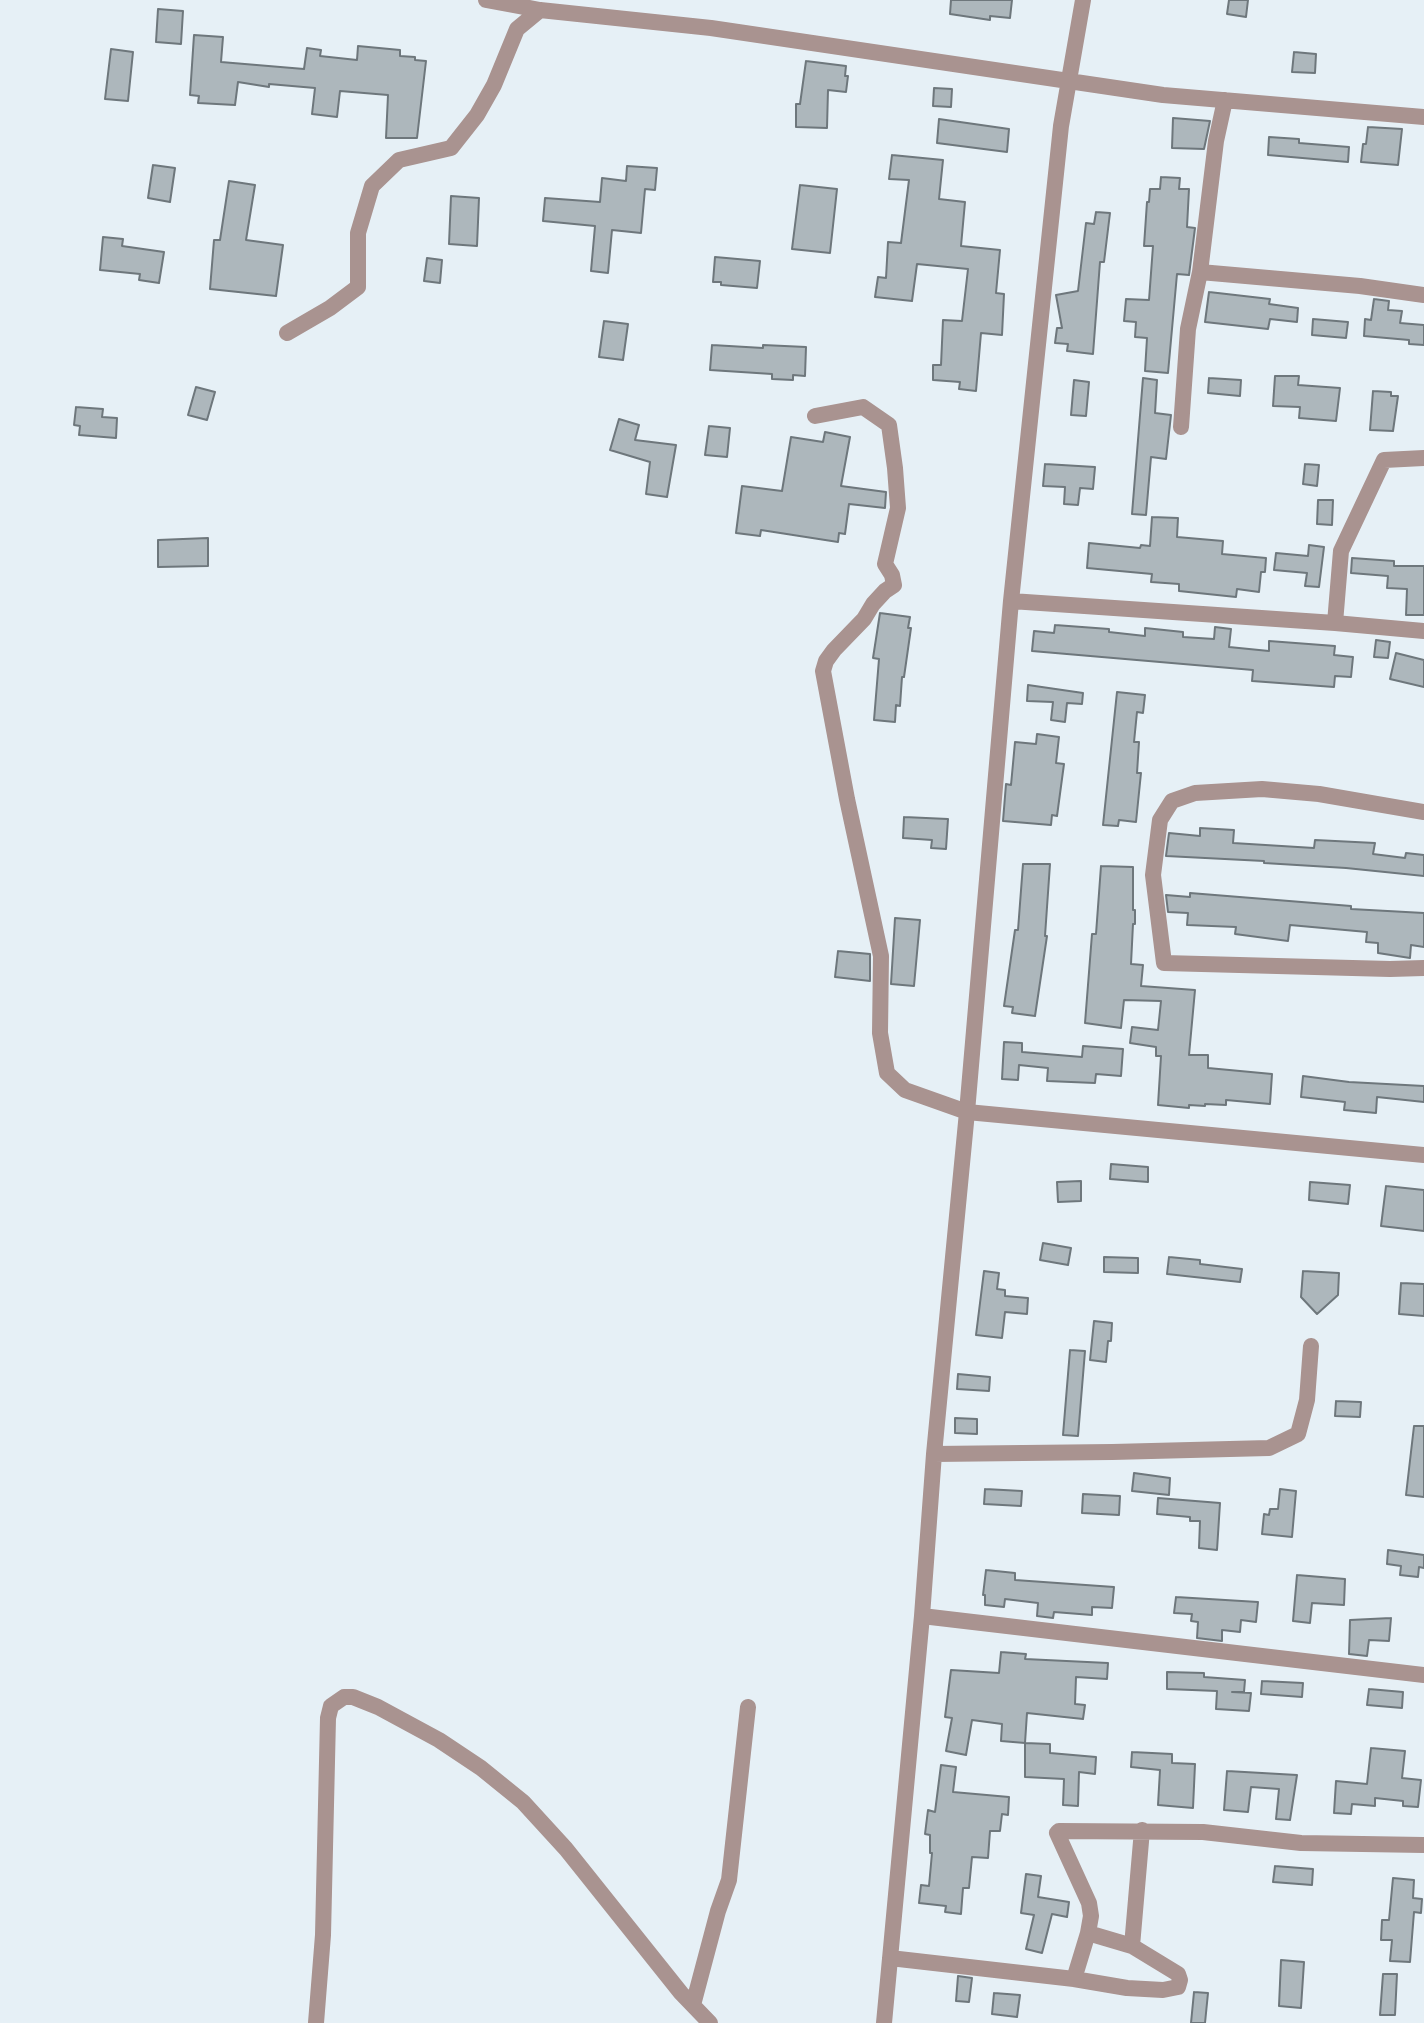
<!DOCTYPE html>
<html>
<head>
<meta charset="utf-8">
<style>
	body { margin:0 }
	canvas { display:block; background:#e6f0f6 }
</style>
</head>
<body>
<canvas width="1424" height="2023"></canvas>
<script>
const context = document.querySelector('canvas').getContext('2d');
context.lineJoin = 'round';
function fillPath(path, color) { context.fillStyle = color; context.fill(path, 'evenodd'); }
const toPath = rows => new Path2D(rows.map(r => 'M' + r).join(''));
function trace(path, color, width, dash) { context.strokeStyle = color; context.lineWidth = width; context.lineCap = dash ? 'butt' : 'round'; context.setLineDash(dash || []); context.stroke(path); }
const building = toPath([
	[951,0,1012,0,1010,18,990,16,990,20,950,14,951,0],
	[1229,0,1248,0,1246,17,1227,14,1229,0],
	[158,9,183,11,181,44,156,42,158,9],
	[194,35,223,37,221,62,304,69,307,48,321,50,320,56,357,60,358,46,400,50,400,56,415,57,415,60,426,61,417,138,386,138,388,95,340,91,337,117,312,114,315,88,269,84,269,87,238,82,235,105,198,103,199,96,190,95,194,35],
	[111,49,133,52,128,101,105,99,111,49],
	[1294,52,1316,54,1315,73,1292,72,1294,52],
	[806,61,846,66,845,76,848,76,846,92,828,90,827,128,796,127,796,104,800,104,806,61],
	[934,88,952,89,951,107,933,106,934,88],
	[1173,118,1210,121,1204,149,1172,148,1173,118],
	[939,119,1009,129,1007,152,937,143,939,119],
	[1368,127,1402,129,1398,165,1361,162,1363,144,1366,144,1368,127],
	[1269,137,1299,139,1299,143,1349,147,1348,162,1268,155,1269,137],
	[892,155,943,160,939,199,965,202,961,246,1000,250,996,293,1004,294,1002,335,981,333,976,391,959,389,960,382,933,380,933,365,941,365,943,320,962,321,968,269,917,264,912,301,875,297,878,277,886,278,888,242,901,243,909,180,889,179,892,155],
	[153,165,175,168,170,202,148,198,153,165],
	[627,166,657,168,655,190,645,189,641,233,612,230,608,273,591,271,595,226,543,221,545,198,600,202,602,178,626,181,627,166],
	[1161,177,1180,178,1179,189,1189,189,1187,227,1195,228,1189,275,1177,274,1168,373,1145,371,1147,338,1135,337,1136,322,1124,321,1126,299,1149,300,1153,246,1144,246,1147,202,1149,202,1150,189,1160,189,1161,177],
	[229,181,255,185,246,240,283,245,276,296,210,289,214,240,220,240,229,181],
	[800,185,837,189,830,253,792,249,800,185],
	[451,196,479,198,477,246,449,244,451,196],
	[1096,212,1110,213,1104,262,1100,262,1093,354,1067,351,1068,344,1055,343,1057,328,1062,328,1056,295,1078,291,1086,223,1094,224,1096,212],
	[103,237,123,239,122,246,164,252,159,283,139,280,140,274,100,270,103,237],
	[715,257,760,261,757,288,721,285,721,282,713,282,715,257],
	[427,258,442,260,440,283,424,281,427,258],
	[1209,292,1270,299,1269,304,1298,308,1297,322,1270,319,1268,329,1205,322,1209,292],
	[1374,299,1389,301,1388,310,1402,311,1400,323,1424,325,1424,345,1409,344,1409,340,1364,336,1365,319,1371,320,1374,299],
	[1313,319,1348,322,1346,338,1312,335,1313,319],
	[604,321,628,324,623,360,599,357,604,321],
	[712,345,763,348,763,345,806,347,805,376,793,375,793,380,772,379,772,374,710,370,712,345],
	[1275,376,1299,376,1298,385,1340,388,1336,421,1299,418,1300,407,1273,406,1275,376],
	[1143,378,1157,380,1155,413,1171,415,1166,459,1151,457,1146,515,1132,514,1143,378],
	[1209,378,1241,380,1240,396,1208,393,1209,378],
	[1074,380,1089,382,1086,416,1071,415,1074,380],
	[196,387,215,392,207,420,188,415,196,387],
	[1373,391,1391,392,1391,396,1398,396,1393,431,1370,430,1373,391],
	[76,407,103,409,102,417,117,418,116,438,79,435,80,426,74,425,76,407],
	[619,419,639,425,635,440,676,445,667,497,646,494,650,462,610,450,619,419],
	[709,426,730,428,727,457,705,455,709,426],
	[825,432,850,437,841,486,886,492,885,508,849,504,845,534,839,533,838,542,761,530,760,536,736,533,742,486,782,491,791,437,823,442,825,432],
	[1045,464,1095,467,1093,489,1080,488,1078,505,1064,504,1065,487,1043,486,1045,464],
	[1305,464,1319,465,1317,486,1303,484,1305,464],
	[1318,500,1333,500,1332,525,1317,524,1318,500],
	[1152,517,1178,518,1177,537,1223,541,1222,554,1266,558,1265,572,1261,572,1259,592,1237,589,1236,597,1179,591,1179,584,1151,582,1152,574,1087,568,1089,543,1140,548,1141,545,1150,546,1152,517],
	[208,538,208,566,158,567,158,540,208,538],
	[1309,545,1324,547,1319,587,1305,586,1307,573,1274,570,1276,553,1308,556,1309,545],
	[1352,558,1394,561,1394,566,1424,566,1424,615,1406,615,1407,589,1387,588,1388,576,1351,573,1352,558],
	[880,613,910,617,908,628,911,628,904,677,902,677,900,706,896,705,895,722,874,720,879,659,873,658,880,613],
	[1055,625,1109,629,1109,632,1145,636,1145,628,1183,632,1183,637,1214,639,1215,627,1231,629,1229,647,1269,651,1269,641,1335,646,1334,655,1353,657,1351,677,1335,676,1334,687,1252,681,1253,670,1032,651,1034,631,1054,633,1055,625],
	[1376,640,1390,642,1388,658,1374,657,1376,640],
	[1396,653,1424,660,1424,687,1390,679,1396,653],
	[1028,685,1083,693,1082,704,1067,703,1065,722,1051,720,1053,702,1027,701,1028,685],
	[1117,692,1145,695,1143,713,1137,712,1134,742,1139,742,1137,773,1141,773,1136,822,1119,820,1118,826,1103,825,1117,692],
	[1037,734,1059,737,1056,763,1064,764,1057,816,1052,815,1051,825,1003,821,1006,784,1011,785,1015,742,1036,744,1037,734],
	[904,817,948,819,946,849,931,848,932,840,903,838,904,817],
	[1200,828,1234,830,1233,843,1314,848,1315,840,1375,843,1373,854,1405,858,1406,853,1424,855,1424,876,1346,868,1264,863,1264,861,1166,856,1169,833,1200,836,1200,828],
	[1023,864,1050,864,1045,936,1047,936,1035,1016,1012,1013,1013,1007,1004,1006,1015,930,1018,930,1023,864],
	[1101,866,1133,867,1133,910,1135,910,1135,924,1133,924,1131,964,1143,965,1141,986,1195,990,1189,1055,1208,1055,1208,1068,1272,1074,1270,1104,1226,1100,1226,1105,1205,1104,1205,1106,1189,1105,1189,1108,1158,1105,1161,1056,1156,1056,1156,1047,1130,1043,1132,1027,1158,1030,1161,1001,1124,1000,1121,1028,1085,1023,1092,934,1096,934,1101,866],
	[1190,893,1351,906,1351,909,1424,913,1424,947,1411,945,1410,958,1378,953,1378,943,1366,942,1367,932,1290,925,1288,941,1235,934,1236,927,1187,925,1188,913,1168,912,1166,895,1190,897,1190,893],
	[895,918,920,920,914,986,891,984,895,918],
	[838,951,870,954,870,981,835,977,838,951],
	[1004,1042,1022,1043,1022,1052,1082,1057,1083,1046,1123,1049,1121,1076,1096,1074,1095,1083,1047,1081,1048,1068,1019,1065,1018,1080,1002,1079,1004,1042],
	[1303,1076,1349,1082,1424,1086,1424,1102,1377,1097,1376,1113,1344,1110,1345,1102,1301,1097,1303,1076],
	[1111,1164,1148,1167,1148,1182,1110,1179,1111,1164],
	[1081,1181,1081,1201,1058,1202,1057,1182,1081,1181],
	[1310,1182,1350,1185,1348,1204,1309,1200,1310,1182],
	[1386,1186,1424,1190,1424,1231,1381,1226,1386,1186],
	[1043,1243,1071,1248,1068,1265,1040,1260,1043,1243],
	[1104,1257,1138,1258,1138,1273,1104,1272,1104,1257],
	[1169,1257,1200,1260,1200,1264,1242,1269,1240,1282,1167,1274,1169,1257],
	[984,1271,999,1273,997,1289,1005,1290,1005,1296,1028,1298,1027,1314,1005,1312,1002,1338,976,1335,984,1271],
	[1303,1271,1339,1273,1338,1295,1317,1314,1301,1297,1303,1271],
	[1401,1283,1424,1284,1424,1316,1399,1314,1401,1283],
	[1094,1321,1112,1323,1111,1341,1108,1341,1106,1362,1090,1360,1094,1321],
	[1070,1350,1085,1351,1078,1436,1063,1435,1070,1350],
	[958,1374,990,1377,989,1391,957,1389,958,1374],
	[1336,1401,1361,1402,1360,1417,1335,1416,1336,1401],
	[955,1418,977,1419,977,1434,955,1433,955,1418],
	[1414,1426,1424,1426,1424,1497,1406,1495,1414,1426],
	[1134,1473,1170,1478,1169,1495,1132,1491,1134,1473],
	[985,1489,1022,1491,1021,1506,984,1504,985,1489],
	[1280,1489,1296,1491,1292,1537,1262,1534,1264,1514,1269,1515,1270,1509,1278,1509,1280,1489],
	[1083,1494,1120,1496,1119,1515,1082,1513,1083,1494],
	[1158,1498,1220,1503,1217,1550,1199,1548,1200,1521,1190,1521,1190,1517,1157,1514,1158,1498],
	[1388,1550,1424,1555,1424,1568,1419,1567,1418,1577,1400,1575,1401,1566,1387,1564,1388,1550],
	[986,1570,1015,1573,1015,1580,1114,1587,1112,1608,1092,1607,1092,1615,1054,1612,1053,1618,1037,1616,1038,1603,1005,1599,1004,1607,985,1605,985,1595,983,1595,986,1570],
	[1297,1575,1345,1579,1344,1605,1312,1603,1310,1623,1293,1621,1297,1575],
	[1176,1597,1258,1602,1256,1622,1241,1620,1240,1632,1222,1630,1222,1641,1197,1638,1198,1622,1191,1621,1192,1614,1174,1613,1176,1597],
	[1391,1618,1389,1641,1369,1640,1367,1656,1349,1654,1350,1620,1391,1618],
	[1001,1652,1026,1654,1025,1659,1108,1663,1107,1679,1076,1677,1075,1704,1085,1705,1083,1719,1027,1713,1025,1743,1001,1741,1002,1724,972,1720,966,1755,946,1751,952,1718,945,1717,951,1670,999,1673,1001,1652],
	[1167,1672,1204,1673,1204,1677,1245,1680,1244,1692,1232,1692,1251,1693,1249,1711,1216,1709,1217,1691,1167,1689,1167,1672],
	[1262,1681,1303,1683,1302,1697,1261,1694,1262,1681],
	[1369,1689,1403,1692,1402,1708,1367,1705,1369,1689],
	[1025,1743,1050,1744,1050,1753,1096,1757,1095,1774,1079,1772,1078,1806,1063,1805,1064,1779,1025,1777,1025,1743],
	[1371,1748,1405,1751,1402,1778,1421,1780,1418,1807,1403,1806,1403,1801,1375,1798,1375,1806,1352,1804,1351,1814,1334,1813,1336,1781,1367,1784,1371,1748],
	[1132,1752,1172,1754,1172,1763,1195,1764,1193,1808,1158,1805,1160,1770,1131,1767,1132,1752],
	[941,1765,956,1767,953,1792,1009,1797,1008,1815,1002,1814,1000,1831,990,1831,988,1858,972,1857,969,1888,963,1888,961,1914,945,1912,946,1906,919,1903,921,1885,929,1886,932,1853,930,1853,930,1835,925,1834,928,1810,935,1812,941,1765],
	[1227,1771,1297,1775,1290,1820,1276,1819,1279,1789,1251,1787,1248,1812,1224,1810,1227,1771],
	[1275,1866,1313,1869,1312,1885,1273,1882,1275,1866],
	[1026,1874,1041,1876,1038,1897,1069,1902,1067,1917,1052,1914,1042,1953,1026,1949,1034,1915,1021,1913,1026,1874],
	[1393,1878,1414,1880,1413,1898,1422,1899,1421,1913,1414,1912,1410,1962,1390,1961,1392,1940,1381,1940,1382,1920,1389,1920,1393,1878],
	[1281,1960,1304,1962,1301,2008,1279,2006,1281,1960],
	[1383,1974,1397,1974,1395,2015,1380,2015,1383,1974],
	[958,1976,972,1978,969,2002,956,2001,958,1976],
	[1194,1992,1208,1993,1205,2023,1191,2023,1194,1992],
	[994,1993,1020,1995,1017,2017,992,2014,994,1993]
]);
fillPath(building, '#adb7bc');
trace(building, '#6e777c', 2);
trace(toPath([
	[486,0,540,10,711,28,1163,95,1424,117],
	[1200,272,1360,286,1424,295],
	[287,333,330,308,358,287,358,233,372,186,399,160,451,148,477,115,494,85,517,29,540,10],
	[815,416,863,407,889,425,895,468,898,508,885,564,892,575,894,585,885,591,873,604,864,619,834,650,826,661,823,671,847,799,881,956,880,1033,887,1073,905,1090,967,1112,1424,1155],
	[1181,427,1188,329,1200,272,1216,141,1225,100],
	[1011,601,1335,623,1424,631],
	[1335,623,1341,551,1384,460,1424,458],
	[1424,812,1319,794,1262,789,1195,793,1172,801,1160,820,1153,875,1164,963,1390,969,1424,968],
	[934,1454,1112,1452,1269,1448,1298,1434,1307,1400,1311,1346],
	[922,1616,1424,1675],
	[1088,1933,1132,1946],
	[890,1958,1074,1979,1088,1933,1091,1916,1089,1903,1057,1833,1059,1831,1203,1832,1301,1843,1424,1845],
	[1074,1979,1127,1988,1163,1990,1178,1987,1180,1980,1178,1974,1132,1946,1142,1830],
	[693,2005,718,1911,729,1880,748,1707],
	[316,2023,323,1935,328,1718,331,1706,344,1697,353,1697,378,1707,439,1740,481,1768,523,1802,566,1849,681,1993,710,2023],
	[884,2023,922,1616,934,1454,967,1112,1011,601,1061,126,1083,0]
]), '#a99390', 16);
</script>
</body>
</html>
